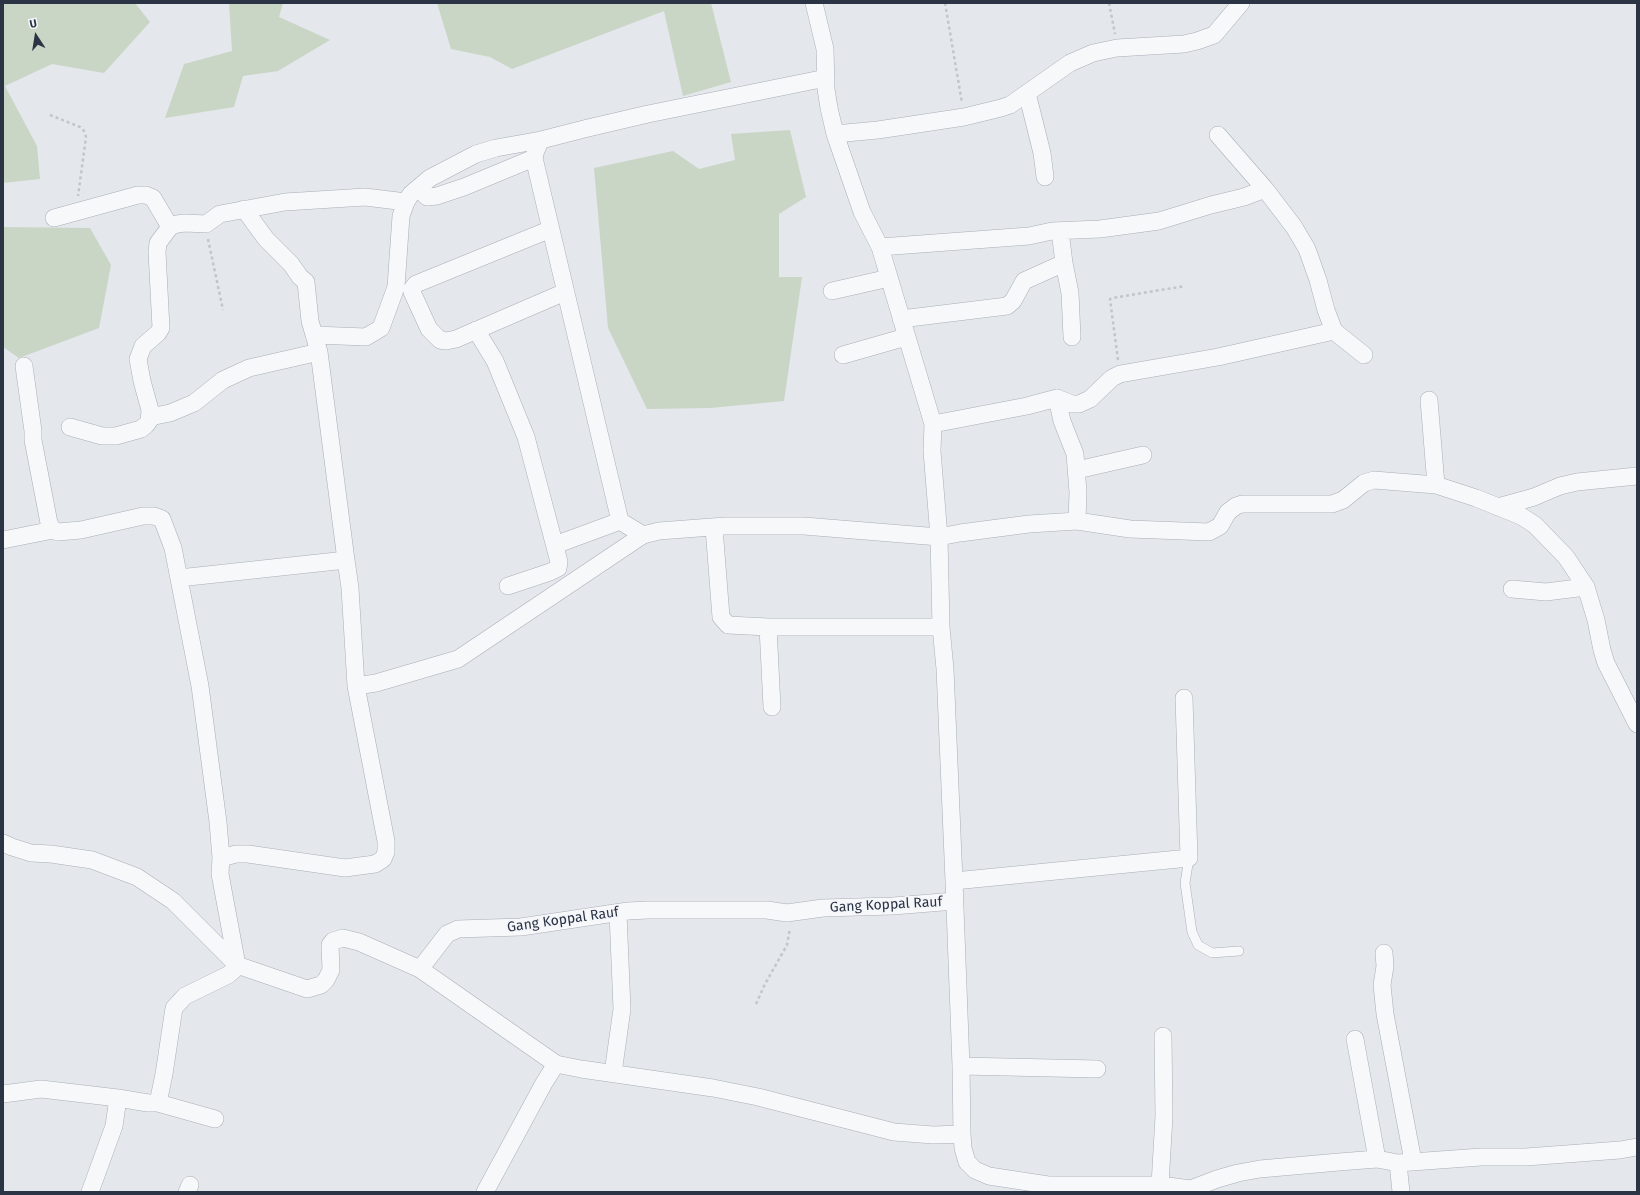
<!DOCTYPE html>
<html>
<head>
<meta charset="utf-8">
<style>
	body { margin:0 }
	#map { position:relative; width:1640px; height:1195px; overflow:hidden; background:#e4e7ec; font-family:"Fira Sans",sans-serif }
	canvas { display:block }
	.frame { position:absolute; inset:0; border:4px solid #2b3445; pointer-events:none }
	.north { position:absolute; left:16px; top:16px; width:40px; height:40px; -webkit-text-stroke:3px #f4f6f9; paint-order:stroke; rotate:348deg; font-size:11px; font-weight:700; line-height:16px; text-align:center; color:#2b3445 }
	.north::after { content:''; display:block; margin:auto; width:14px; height:18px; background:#2b3445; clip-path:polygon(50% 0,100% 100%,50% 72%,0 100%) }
</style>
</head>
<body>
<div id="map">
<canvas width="1640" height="1195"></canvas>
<div class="frame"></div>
<div class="north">U</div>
</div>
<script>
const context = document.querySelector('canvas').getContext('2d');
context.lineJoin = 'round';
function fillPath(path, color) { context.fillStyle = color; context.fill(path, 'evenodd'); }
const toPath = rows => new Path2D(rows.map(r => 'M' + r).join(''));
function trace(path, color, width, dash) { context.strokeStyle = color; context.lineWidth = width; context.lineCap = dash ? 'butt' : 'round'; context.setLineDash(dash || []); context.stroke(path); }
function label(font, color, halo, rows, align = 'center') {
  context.font = font + ' "Fira Sans",sans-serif'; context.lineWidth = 3.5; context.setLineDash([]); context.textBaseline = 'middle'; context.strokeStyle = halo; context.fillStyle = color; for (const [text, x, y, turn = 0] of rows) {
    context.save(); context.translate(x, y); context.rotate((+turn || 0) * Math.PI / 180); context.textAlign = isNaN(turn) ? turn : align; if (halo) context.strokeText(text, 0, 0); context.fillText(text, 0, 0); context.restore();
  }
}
fillPath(toPath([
	[3,3,135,3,150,22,104,73,52,64,5,86,37,146,40,179,3,183],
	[229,3,283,3,279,17,330,40,278,71,243,76,234,107,165,118,184,64,232,51],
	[437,3,711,3,731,82,683,96,664,11,512,69,490,57,451,49],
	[790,130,806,197,779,214,779,277,802,277,784,401,710,408,647,409,608,328,594,168,673,151,699,169,735,160,731,134],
	[3,227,90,228,111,265,99,328,19,358,3,347]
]), '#c9d6c5');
const service = toPath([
	[1189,858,1185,883,1192,932,1198,945,1212,953,1239,951]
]);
const minor = toPath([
	[814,3,825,49,826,89,829,108,835,134,862,212,880,247,933,424,932,451,939,537,941,627,945,669,954,881,961,1066,962,1134,963,1148,967,1162,975,1170,989,1176,1048,1185,1160,1185,1191,1189,1217,1179,1238,1173,1260,1169,1339,1162,1377,1159,1398,1163,1481,1157,1526,1157,1620,1150,1637,1147],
	[1027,93,1042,153,1045,177],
	[835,134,878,130,964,117,1001,108,1010,105,1070,63,1093,53,1117,48,1184,44,1197,41,1214,35,1241,3],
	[419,189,427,197,437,196,464,187,534,158],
	[1265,189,1294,227,1307,249,1318,280,1326,310,1334,331,1364,355],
	[244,209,266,239,291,264,300,277,306,282,310,321,319,352,346,560],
	[54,218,138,195,146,195,153,198,170,227,177,224,185,223,206,224,220,214,285,202,365,197,406,202],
	[551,229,416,284,412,289,412,292,429,329,440,340,446,341,456,339,565,292],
	[1060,231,1064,263,1070,293,1072,337],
	[880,247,1029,236,1052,231,1100,229,1159,221,1211,205,1244,197,1265,189,1218,135],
	[832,291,889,278],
	[901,319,1007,306,1013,301,1024,281,1064,263],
	[476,330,495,361,526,437,559,562,558,568,550,572,508,586],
	[314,335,366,337,381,328,396,287,401,216,406,202,411,194,430,178,476,154,496,148,541,140],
	[843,355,906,337],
	[24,366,33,431,33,440,49,523,53,530],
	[1057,398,1062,421,1075,454,1078,492,1077,521],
	[1429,400,1436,485],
	[150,417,170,413,194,403,223,380,249,368,319,352],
	[933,424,1027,406,1057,398,1072,404,1079,404,1090,399,1112,378,1120,374,1218,357,1334,331],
	[70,427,102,436,116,436,141,429,146,425,149,421,150,410,142,381,138,359,143,346,158,333,161,328,157,252,158,243,170,227],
	[1077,470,1143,455],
	[1498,507,1534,497,1560,486,1577,482,1637,476],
	[714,528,721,617,728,625,768,627,941,627],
	[643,535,620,521,534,158,536,150,541,140,588,128,648,114,826,78],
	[3,540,53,530,58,532,81,530,143,516,154,516,162,519,173,548,200,686,218,822,221,858],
	[555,545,620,521],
	[1512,589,1546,592,1586,587],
	[768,627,772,707],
	[356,686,376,683,458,659,643,535,659,531,725,526,804,526,939,537,960,533,1029,524,1077,521,1130,529,1209,532,1220,526,1228,512,1236,506,1242,504,1332,504,1343,500,1364,483,1374,480,1436,485,1476,498,1521,516,1535,525,1566,557,1586,587,1596,620,1602,650,1606,663,1637,724],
	[3,843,12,847,31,853,51,854,92,860,137,877,173,901,237,965,307,989,321,985,326,980,331,970,330,945,333,941,343,938,359,942,420,969,447,934,458,929,521,927,628,911,648,910,767,910,787,913,823,908,893,906,955,901],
	[954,881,1189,858,1184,698],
	[1384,953,1385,966,1382,985,1385,1014,1413,1161],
	[420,969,556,1064],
	[1355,1039,1377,1159],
	[961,1066,1097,1069],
	[613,1073,622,1009,618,913],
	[3,1094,41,1089,118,1098,148,1103,158,1103,164,1074,174,1008,185,996,228,975,235,969,237,965,220,874,221,858,236,854,248,854,345,868,375,864,383,859,386,852,386,841,356,686,350,588,346,560,179,578],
	[158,1103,215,1119],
	[1398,1163,1401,1192],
	[1160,1185,1164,1116,1163,1036],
	[90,1192,114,1126,118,1098],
	[187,1192,190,1185],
	[485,1192,544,1083,556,1064,581,1069,713,1088,758,1097,894,1132,933,1135,962,1134]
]);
trace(service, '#a9aeb7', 10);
trace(minor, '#a9aeb7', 18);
trace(toPath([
	[945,3,962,103],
	[1109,3,1115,34],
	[50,115,80,127,84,131,86,137,78,196],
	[208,239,223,310],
	[1118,360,1110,299,1112,298,1185,286],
	[756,1004,765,984,787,945,790,928]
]), '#c2c5cb', 2.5, [3, 3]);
trace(service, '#f7f8fa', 9);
trace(minor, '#f7f8fa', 17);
label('14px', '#2b3445', '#f4f6f9', [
	["Gang Koppal Rauf",886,905,-3],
	["Gang Koppal Rauf",563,920,-8]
]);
</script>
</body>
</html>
